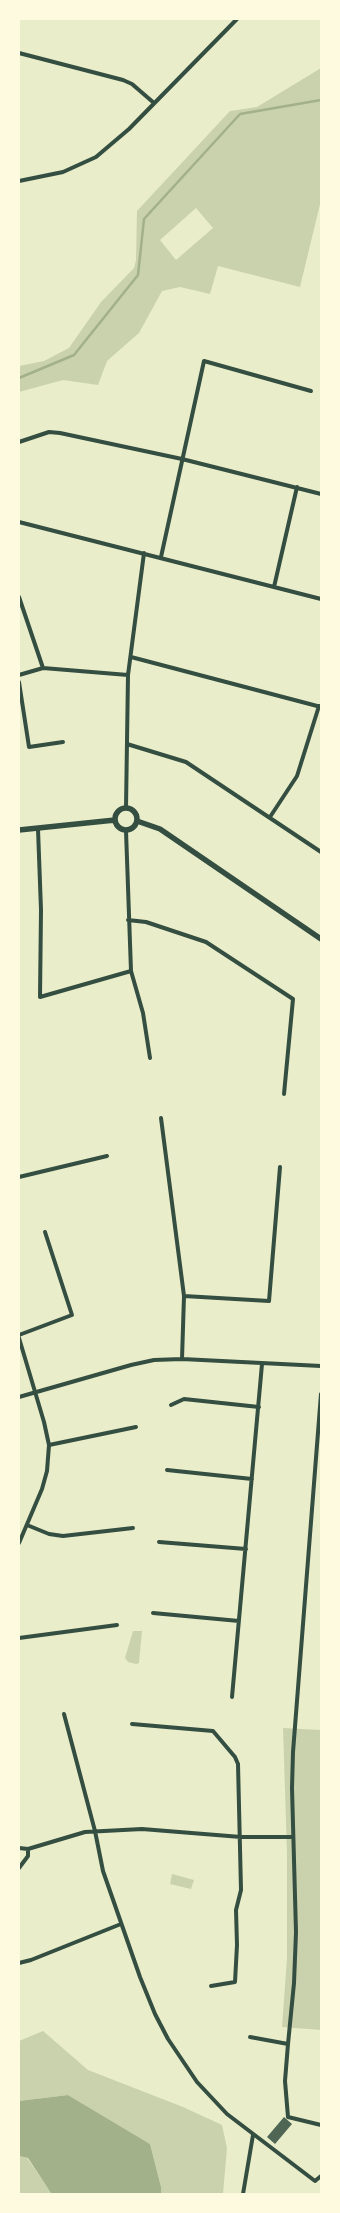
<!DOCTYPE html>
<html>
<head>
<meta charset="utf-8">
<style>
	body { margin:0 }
	#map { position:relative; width:340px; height:2213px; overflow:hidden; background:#e9edc9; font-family:"Exo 2",sans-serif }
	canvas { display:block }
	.frame { position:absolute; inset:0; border:20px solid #fefae0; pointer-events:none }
</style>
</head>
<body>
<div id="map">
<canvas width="340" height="2213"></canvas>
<div class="frame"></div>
</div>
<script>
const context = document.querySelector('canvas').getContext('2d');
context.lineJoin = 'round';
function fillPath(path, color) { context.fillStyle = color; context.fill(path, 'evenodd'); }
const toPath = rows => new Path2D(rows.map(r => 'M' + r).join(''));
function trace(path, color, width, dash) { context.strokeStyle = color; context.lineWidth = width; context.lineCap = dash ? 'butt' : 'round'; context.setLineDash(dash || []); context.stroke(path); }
fillPath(toPath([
	[321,68,321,200,300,287,218,266,210,294,180,287,162,291,139,333,107,361,98,385,63,380,19,392,19,366,44,361,69,348,101,302,134,268,136,260,137,211,230,111,257,107],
	[196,208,213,228,176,260,160,240],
	[133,1631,142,1631,139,1663,136,1664,128,1662,125,1658],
	[283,1728,321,1730,321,2030,282,2027,287,1958,287,1853],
	[172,1874,194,1880,191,1889,170,1884],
	[43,2031,88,2070,183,2107,222,2125,227,2148,223,2194,161,2194,161,2187,150,2144,68,2095,19,2101,19,2041],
	[19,2156,27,2158,52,2194,19,2194]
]), '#cad2ad');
fillPath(toPath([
	[68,2095,150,2144,161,2187,161,2194,51,2193,28,2158,19,2156,19,2101]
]), '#a3b18a');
trace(toPath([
	[19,378,74,355,138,275,144,219,240,114,321,100]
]), '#a3b18a', 2.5);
fillPath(toPath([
	[284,2117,292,2124,275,2144,267,2137]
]), '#4f6655');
trace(toPath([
	[19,53,123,80,132,84,154,103],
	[19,181,63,172,96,157,129,129,237,19],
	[19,442,49,432,60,433,182,459,321,494],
	[19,522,321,599],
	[161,557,204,361,311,391],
	[274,587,297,487],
	[19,597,43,668],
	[131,657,321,707],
	[19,675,43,668,128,675],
	[19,682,29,747,63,742],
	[127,744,186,762,321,852],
	[126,808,128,675,144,553],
	[270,817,297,776,319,706],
	[38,829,41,910,40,997,131,971],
	[126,831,131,971,143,1013,150,1058],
	[128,920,146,922,206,942,293,999,284,1094],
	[161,1118,184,1296,182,1359],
	[19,1177,107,1156],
	[184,1296,269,1301,280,1167],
	[19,1335,72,1315,45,1232],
	[19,1338,44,1422,49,1445,47,1471,42,1489,19,1543],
	[19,1397,131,1365,154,1360,182,1359,321,1366],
	[171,1405,184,1399,259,1407],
	[49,1445,136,1427],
	[167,1470,252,1479],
	[27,1525,49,1534,63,1536,133,1528],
	[159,1542,246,1549],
	[153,1613,239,1621],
	[19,1638,117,1625],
	[232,1697,262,1364],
	[64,1714,95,1831,103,1871,140,1977,155,2014,168,2039,197,2082,227,2114,315,2181,321,2176],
	[132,1724,213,1731,235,1757,238,1764,241,1890,236,1910,237,1945,235,1982,211,1986],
	[19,1848,28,1849,85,1832,142,1829,241,1837,293,1837],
	[19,1868,28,1856,28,1849],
	[19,1963,31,1960,121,1924],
	[250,2037,288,2044,294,1983,296,1932,292,1788,293,1752,321,1394],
	[288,2044,285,2081,288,2117,321,2125],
	[243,2194,253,2135]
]), '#344e41', 4);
trace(toPath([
	'115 819a11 11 0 1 1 22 0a11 11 0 1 1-22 0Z',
	[137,821,160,829,321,939],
	[19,830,115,820]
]), '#344e41', 5.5);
</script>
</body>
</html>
